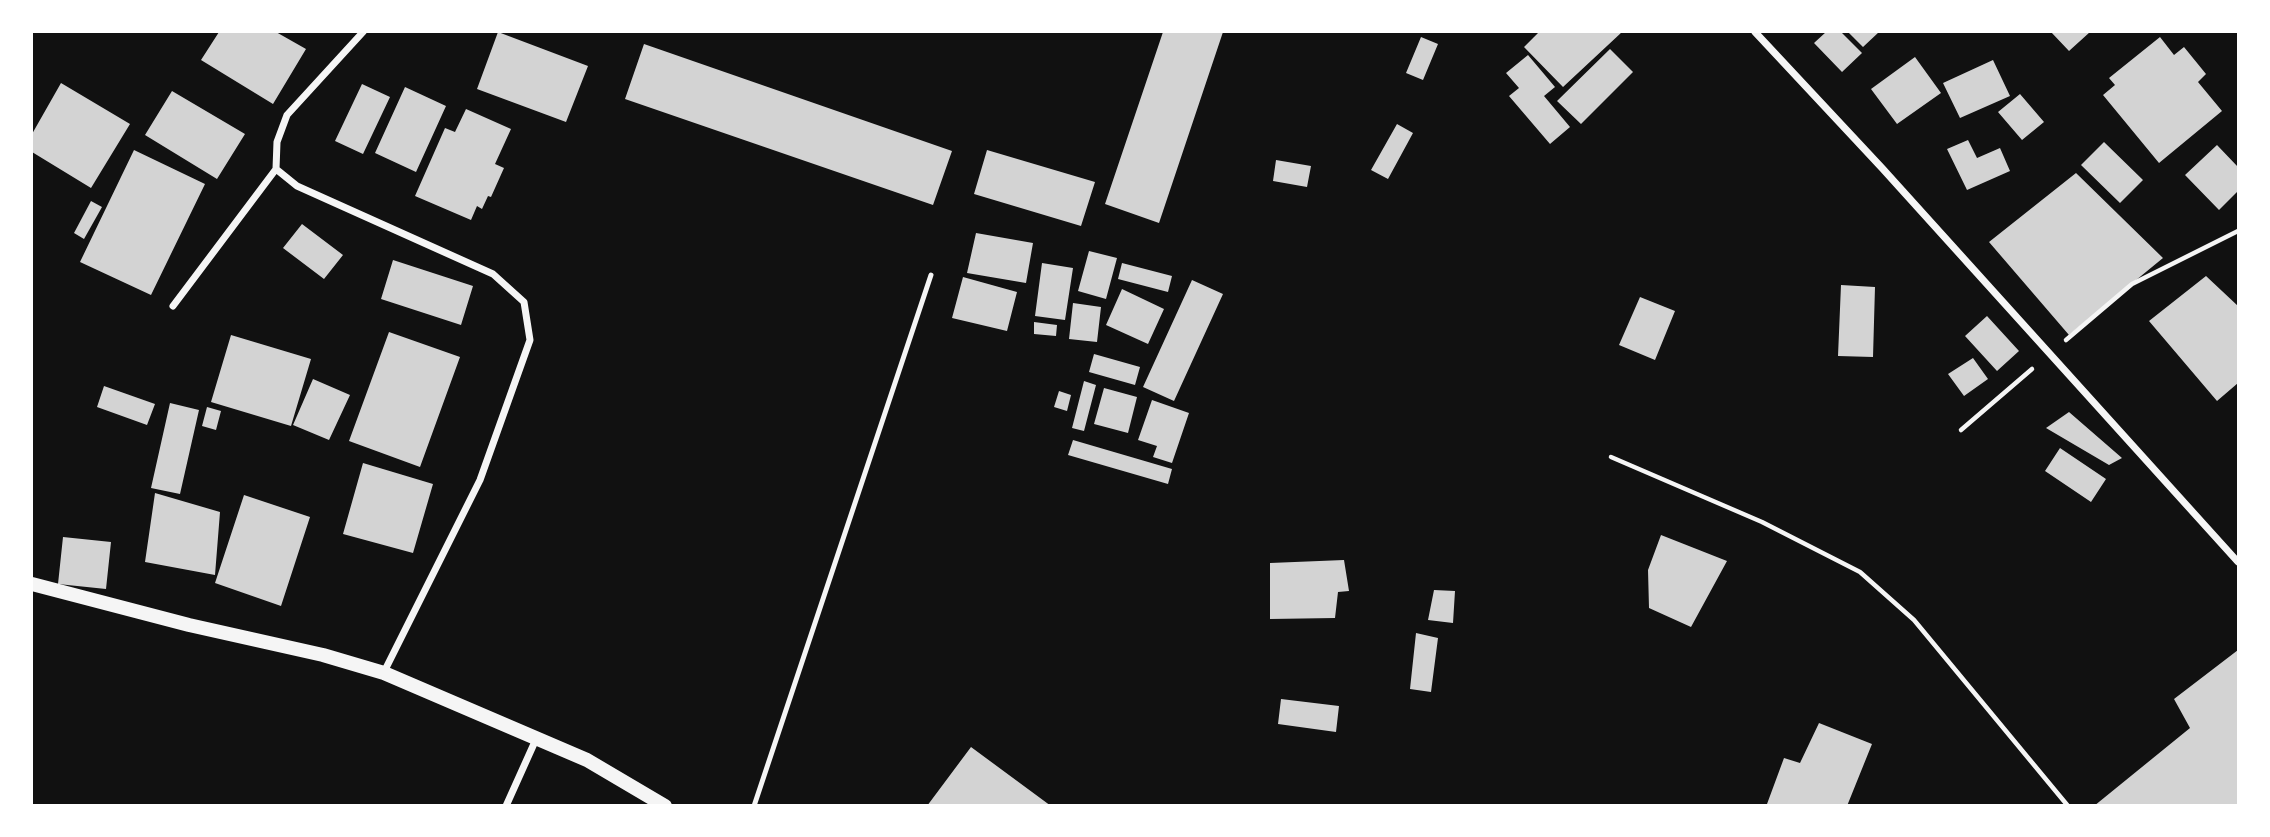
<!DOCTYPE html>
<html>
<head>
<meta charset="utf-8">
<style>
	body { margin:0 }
	#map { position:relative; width:2270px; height:837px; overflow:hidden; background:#111; font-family:"Nunito Sans",sans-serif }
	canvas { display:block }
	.frame { position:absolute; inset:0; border:33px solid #fff; pointer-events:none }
</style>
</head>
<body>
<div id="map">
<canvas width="2270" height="837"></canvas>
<div class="frame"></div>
</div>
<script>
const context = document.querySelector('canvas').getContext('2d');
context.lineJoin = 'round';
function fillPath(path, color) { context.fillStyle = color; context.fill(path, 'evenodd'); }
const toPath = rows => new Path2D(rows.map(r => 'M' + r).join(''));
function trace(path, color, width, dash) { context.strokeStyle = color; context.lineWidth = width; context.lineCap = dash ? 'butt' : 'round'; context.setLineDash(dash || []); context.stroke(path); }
fillPath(toPath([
	[219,32,276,32,306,49,273,104,201,60],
	[498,32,588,66,566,122,477,89],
	[1163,32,1223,32,1159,223,1105,204],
	[1537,32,1622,32,1563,87,1524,47,1538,33],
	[1826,32,1841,32,1862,53,1842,72,1814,43],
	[1848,32,1879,32,1863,47],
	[2051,32,2090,32,2069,51],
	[1421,37,1438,44,1423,80,1406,73],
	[2160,37,2174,55,2184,47,2206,74,2198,82,2222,111,2159,163,2103,95,2115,85,2109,78],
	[644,44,952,151,933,205,625,99],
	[1610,49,1633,72,1581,124,1557,101],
	[1528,55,1555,87,1544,96,1570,127,1550,144,1509,96,1519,88,1506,73],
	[1915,57,1941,93,1897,124,1871,89],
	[1993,60,2010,96,1960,118,1943,83],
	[61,83,130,124,91,188,32,152,32,134],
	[362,84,390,97,363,154,335,141],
	[405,87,446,106,416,172,375,153],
	[172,91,245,134,217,179,145,135],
	[2020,94,2044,122,2022,140,1998,112],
	[466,109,511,129,495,164,504,168,491,197,488,196,482,209,477,206,471,220,415,196,445,128,455,132],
	[1397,124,1413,133,1388,179,1371,170],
	[1968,140,1977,158,2000,148,2010,171,1967,190,1947,149],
	[2104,142,2143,180,2120,203,2081,165],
	[2217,145,2238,167,2238,191,2219,210,2185,175],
	[134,150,205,184,151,295,80,262],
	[987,150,1095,182,1081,226,974,194],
	[1276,160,1311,166,1307,187,1273,181],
	[2076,173,2163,258,2069,335,1989,242],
	[91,201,102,207,84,239,74,233],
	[302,224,343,255,324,279,283,248],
	[976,233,1033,243,1026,283,967,273],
	[1089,251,1117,258,1106,299,1078,291],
	[393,260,473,286,461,325,381,299],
	[1042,263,1073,268,1065,320,1035,316],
	[1122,263,1172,276,1168,292,1118,279],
	[2206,276,2238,306,2238,383,2217,401,2149,321],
	[963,277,1017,292,1007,331,952,318],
	[1192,280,1223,294,1174,401,1143,387],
	[1841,285,1875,287,1873,357,1838,356],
	[1122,289,1164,309,1148,344,1106,325],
	[1640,297,1675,311,1655,360,1619,345],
	[1073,303,1101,307,1097,342,1069,339],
	[1987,316,2019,351,1997,371,1965,336],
	[1034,322,1057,325,1056,336,1034,334],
	[389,332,460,357,420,467,349,441],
	[231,335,311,359,291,426,211,402],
	[1094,354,1140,367,1135,385,1089,372],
	[1973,358,1988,379,1964,396,1948,374],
	[313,379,350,395,329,440,293,425],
	[1084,381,1096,385,1084,431,1072,428],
	[104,386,155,404,147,425,97,407],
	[1104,388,1137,397,1128,433,1094,424],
	[1059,391,1071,395,1067,411,1054,407],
	[1152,400,1189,413,1172,463,1153,457,1157,446,1138,440],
	[170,403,199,410,180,494,151,488],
	[207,407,221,411,216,430,202,426],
	[2069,412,2122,458,2109,465,2046,428],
	[1073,440,1172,469,1168,484,1068,455],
	[2060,448,2106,479,2091,502,2045,471],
	[363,463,433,484,413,553,343,534],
	[155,493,220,512,215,575,145,562],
	[244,495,310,517,281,606,215,583],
	[1661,535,1727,561,1691,627,1649,608,1648,570],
	[63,537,111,542,106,589,58,584],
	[1344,560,1349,591,1338,592,1335,618,1270,619,1270,563],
	[1434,590,1455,591,1453,623,1428,620],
	[1416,633,1438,638,1431,692,1410,689],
	[2238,650,2238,806,2094,806,2190,728,2174,699],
	[1281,699,1339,706,1336,732,1278,724],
	[1819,723,1872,744,1847,806,1767,804,1784,758,1800,763],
	[971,747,1051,806,927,806]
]), '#d3d3d3');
trace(toPath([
	[2066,340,2132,284,2238,231],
	[1961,430,2032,369],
	[1611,457,1762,522,1860,572,1914,620,2068,806]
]), '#f5f5f5', 4.5);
trace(toPath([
	[754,806,931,275]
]), '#f5f5f5', 5);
trace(toPath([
	[363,32,287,115,277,142,276,169,297,186,493,274,524,302,530,340,480,480,384,672],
	[1755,32,1882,168,2238,562],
	[173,306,276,169],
	[506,806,537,737]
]), '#f5f5f5', 7);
trace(toPath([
	[32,584,189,625,323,655,384,673,587,760,665,806]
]), '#f5f5f5', 14);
</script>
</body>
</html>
